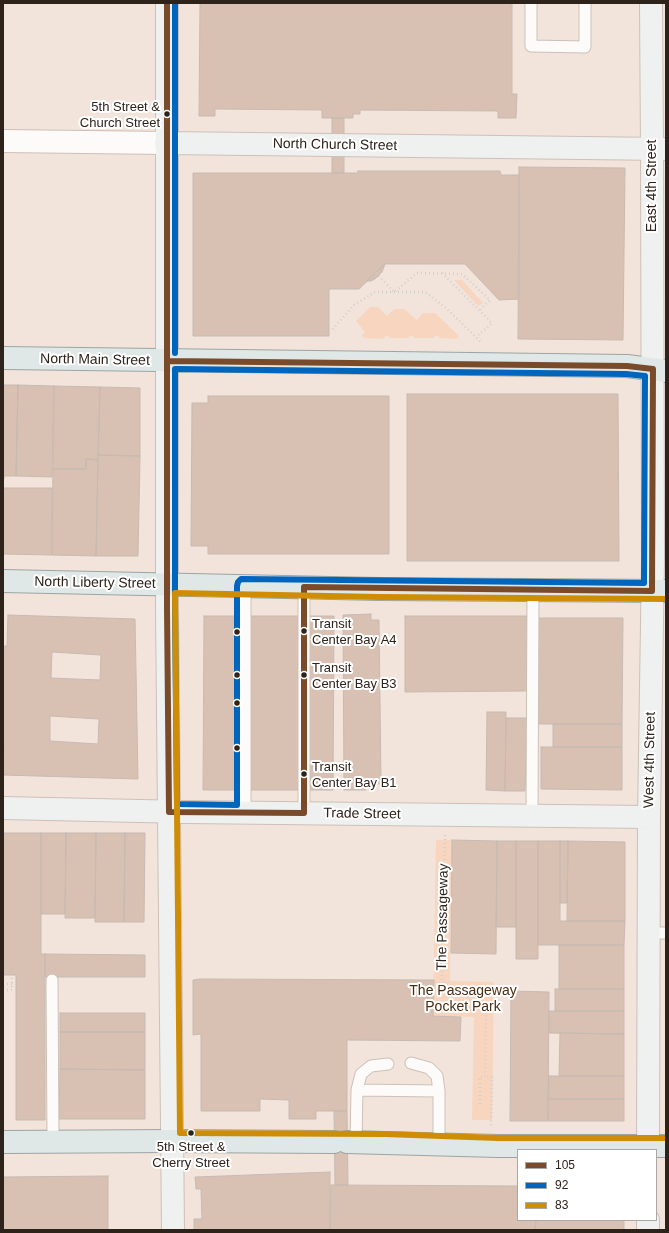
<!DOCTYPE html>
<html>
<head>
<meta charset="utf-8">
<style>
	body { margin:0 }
	#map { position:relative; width:669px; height:1233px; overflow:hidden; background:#f2e4db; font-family:Arial,sans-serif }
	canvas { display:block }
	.frame { position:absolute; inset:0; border:4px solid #2e231b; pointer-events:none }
	.legend { position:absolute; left:517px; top:1149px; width:140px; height:72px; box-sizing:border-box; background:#fff; border:1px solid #aba7a4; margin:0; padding:5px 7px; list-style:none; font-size:12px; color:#2e231b }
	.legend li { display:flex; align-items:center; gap:8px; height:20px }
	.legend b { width:20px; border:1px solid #aba7a4 }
</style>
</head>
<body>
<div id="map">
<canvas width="669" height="1233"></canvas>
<div class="frame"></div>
<ul class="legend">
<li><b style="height:5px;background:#7a4b2a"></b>105</li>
<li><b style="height:5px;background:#0065bd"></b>92</li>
<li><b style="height:5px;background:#cf8c05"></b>83</li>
</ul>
</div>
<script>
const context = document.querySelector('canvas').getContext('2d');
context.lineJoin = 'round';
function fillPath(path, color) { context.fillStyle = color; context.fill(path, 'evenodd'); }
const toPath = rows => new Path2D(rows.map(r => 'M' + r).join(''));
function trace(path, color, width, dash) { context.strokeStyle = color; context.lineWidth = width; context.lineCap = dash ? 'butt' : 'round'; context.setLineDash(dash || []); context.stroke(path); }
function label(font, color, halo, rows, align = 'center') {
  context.font = font + ' Arial,sans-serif'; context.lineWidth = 4; context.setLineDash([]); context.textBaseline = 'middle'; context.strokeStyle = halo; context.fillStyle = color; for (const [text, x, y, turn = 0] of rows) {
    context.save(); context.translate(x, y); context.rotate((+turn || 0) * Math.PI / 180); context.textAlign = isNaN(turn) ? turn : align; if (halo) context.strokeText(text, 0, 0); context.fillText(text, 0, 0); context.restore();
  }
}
fillPath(toPath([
	[454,280,462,280,483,303,478,306],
	[370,307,378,307,387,316,394,309,404,309,417,320,423,313,435,313,459,336,456,339,440,338,437,335,433,338,415,338,411,335,408,338,390,338,387,335,383,339,365,338,361,336,365,332,356,321],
	[665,754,666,754,666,928,665,928],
	[436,840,452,840,450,981,494,982,492,1120,472,1120,474,1017,433,1016]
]), '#f8d5be');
const building = toPath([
	[200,3,512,3,512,94,517,94,516,118,498,118,498,111,360,110,360,114,353,114,353,118,322,118,322,110,215,109,215,116,199,116,200,3],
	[332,118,344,118,344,173,332,173,332,118],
	[519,167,625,168,623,340,518,339,519,167],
	[358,171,500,171,501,175,519,175,519,299,499,300,465,264,385,264,359,289,329,289,329,336,193,336,193,173,358,173,358,171],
	[385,264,382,272,375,279,371,281,367,281,385,264],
	[3,385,18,385,16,476,4,476,4,479,3,479,3,385],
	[18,385,54,386,52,477,16,476,18,385],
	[54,386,100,387,98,460,86,459,86,469,53,469,54,386],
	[100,387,140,388,140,456,98,455,100,387],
	[407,394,618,394,619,561,407,561,407,394],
	[208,396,389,396,389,554,208,554,208,546,191,546,192,403,208,403,208,396],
	[98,455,140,456,138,556,96,556,98,455],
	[86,459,98,460,96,556,52,555,53,469,86,469,86,459],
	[3,488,52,488,52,555,3,554,3,488],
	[371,614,371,620,379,620,381,784,366,784,366,790,344,790,343,615,371,614],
	[8,615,135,619,138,779,3,775,4,744,3,744,3,646,7,646,8,615],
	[52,652,101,655,100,680,51,678,52,652],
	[50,716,99,719,98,744,50,741,50,716],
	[204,616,334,616,333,790,203,790,204,616],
	[405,616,527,616,527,691,405,692,405,616],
	[538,618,623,618,622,724,537,724,538,618],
	[487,712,506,712,505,791,486,790,487,712],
	[506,718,527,718,525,791,505,791,506,718],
	[553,724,622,724,622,747,553,747,553,724],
	[541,747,622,747,622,790,541,789,541,747],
	[3,833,41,833,41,954,45,954,45,1120,16,1120,16,975,3,975,3,833],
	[41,833,66,833,65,914,41,914,41,833],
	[66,833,96,833,95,918,65,918,66,833],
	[96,833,125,833,124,922,95,922,96,833],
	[125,833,145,833,144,922,124,922,125,833],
	[452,840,497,841,496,954,451,953,452,840],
	[497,841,516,841,516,927,496,927,497,841],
	[516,841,538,841,538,959,516,959,516,841],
	[538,841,560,841,560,921,625,921,624,945,538,945,538,841],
	[560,841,568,841,567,903,560,903,560,841],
	[568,841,625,842,625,921,567,921,568,841],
	[559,945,624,945,624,989,559,989,559,945],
	[45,954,145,955,145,977,45,977,45,954],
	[200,979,434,980,433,1016,461,1017,460,1041,347,1040,347,1111,316,1111,316,1119,289,1119,289,1100,260,1099,260,1111,201,1111,201,1034,193,1035,193,980,200,979],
	[555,989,624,989,624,1011,555,1011,555,989],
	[511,991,549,992,548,1121,510,1121,511,991],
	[549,1011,624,1011,624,1034,549,1033,549,1011],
	[60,1013,145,1013,145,1032,60,1032,60,1013],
	[60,1032,145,1032,145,1070,60,1069,60,1032],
	[560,1033,624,1034,624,1076,559,1076,560,1033],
	[60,1069,145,1070,145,1119,59,1119,60,1069],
	[549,1076,624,1076,624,1099,548,1099,549,1076],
	[548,1099,624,1099,624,1121,548,1121,548,1099],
	[334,1111,347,1111,348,1185,335,1185,334,1111],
	[330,1172,330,1230,194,1230,194,1219,202,1219,201,1189,196,1189,195,1177,330,1172],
	[108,1176,108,1230,3,1230,3,1177,108,1176],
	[331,1185,518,1186,518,1220,536,1220,535,1230,330,1230,331,1185],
	[536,1220,624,1220,624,1230,535,1230,536,1220]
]);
fillPath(building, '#d8c1b2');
trace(building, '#c7bab2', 1);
const lane = toPath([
	[531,3,531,46,585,47,585,3],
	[304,587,304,813],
	[245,813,245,586],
	[532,815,533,590],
	[649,933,666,933],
	[52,980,53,1141],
	[411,1063,429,1068,437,1076,439,1091,439,1144],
	[357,1090,439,1091],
	[356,1142,357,1090,361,1074,371,1066,388,1064]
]);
const street = toPath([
	[3,141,166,143]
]);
const secondary = toPath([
	[167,3,167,608,173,1230],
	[166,143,666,149],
	[3,808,186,812,649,817],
	[648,1150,649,817,653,558,652,149,651,3],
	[648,1230,648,1220]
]);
const primary = toPath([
	[3,358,627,366,666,371],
	[3,581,379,589,666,591],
	[3,1142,172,1141,334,1142],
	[347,1142,498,1146,666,1146]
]);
trace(lane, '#ccc0b8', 13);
trace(street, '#ccc0b8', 24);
trace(secondary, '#ccc0b8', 24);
trace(primary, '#9ca5a3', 24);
trace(toPath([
	[376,273,394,292,417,273,462,274,490,300,479,311],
	[442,273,492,323,476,337],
	[329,330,332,330,354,305,375,292,425,292,446,308,482,343],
	[445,835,442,981,486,1010,485,1077,492,1077,491,1127],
	[3,984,16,984],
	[3,990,12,990,12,975],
	[480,1104,480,1077,485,1077]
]), '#d4d0cd', 2.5, [1, 3]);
trace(lane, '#fdfbfa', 11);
trace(street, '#fdfbfa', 22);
trace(secondary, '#eff1f0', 22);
trace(primary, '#dfe7e7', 22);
trace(toPath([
	[167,3,167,361],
	[167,361,627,366,653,369,652,591,304,587,304,813,169,812,167,608,167,361]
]), '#7a4b2a', 6);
trace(toPath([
	[175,3,175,353],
	[175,369,626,374,645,376,644,583,241,579,238,582,237,586,237,805,177,804,175,608,175,369]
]), '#0065bd', 6);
trace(toPath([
	[666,599,379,597,175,593,180,1133,385,1134,498,1138,666,1138]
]), '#cf8c05', 6);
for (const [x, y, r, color] of [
	[167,114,3.5,"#2e231b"],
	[304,631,3.5,"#2e231b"],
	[237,632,3.5,"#2e231b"],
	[237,675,3.5,"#2e231b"],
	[304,675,3.5,"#2e231b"],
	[237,703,3.5,"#2e231b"],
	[237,748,3.5,"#2e231b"],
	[304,774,3.5,"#2e231b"],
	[191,1133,3.5,"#2e231b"]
]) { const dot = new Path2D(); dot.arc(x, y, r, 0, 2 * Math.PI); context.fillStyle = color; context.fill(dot); trace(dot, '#fff', 1.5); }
label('13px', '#2e231b', '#fff', [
	["5th Street &",160,107,"right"],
	["Church Street",160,123,"right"],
	["Transit",312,624],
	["Center Bay A4",312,640],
	["Transit",312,668],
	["Center Bay B3",312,684],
	["Transit",312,767],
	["Center Bay B1",312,783],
	["5th Street &",191,1147,"center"],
	["Cherry Street",191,1163,"center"]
], 'left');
label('14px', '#2e231b', '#fff', [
	["North Church Street",335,145,1],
	["East 4th Street",652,186,-90],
	["North Main Street",95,360,1],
	["North Liberty Street",95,583,1],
	["West 4th Street",650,760,-89],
	["Trade Street",362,814,1],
	["The Passageway",443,917,-89]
]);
label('14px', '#4d2b11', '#fff', [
	["The Passageway",463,991],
	["Pocket Park",463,1007]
]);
</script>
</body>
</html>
